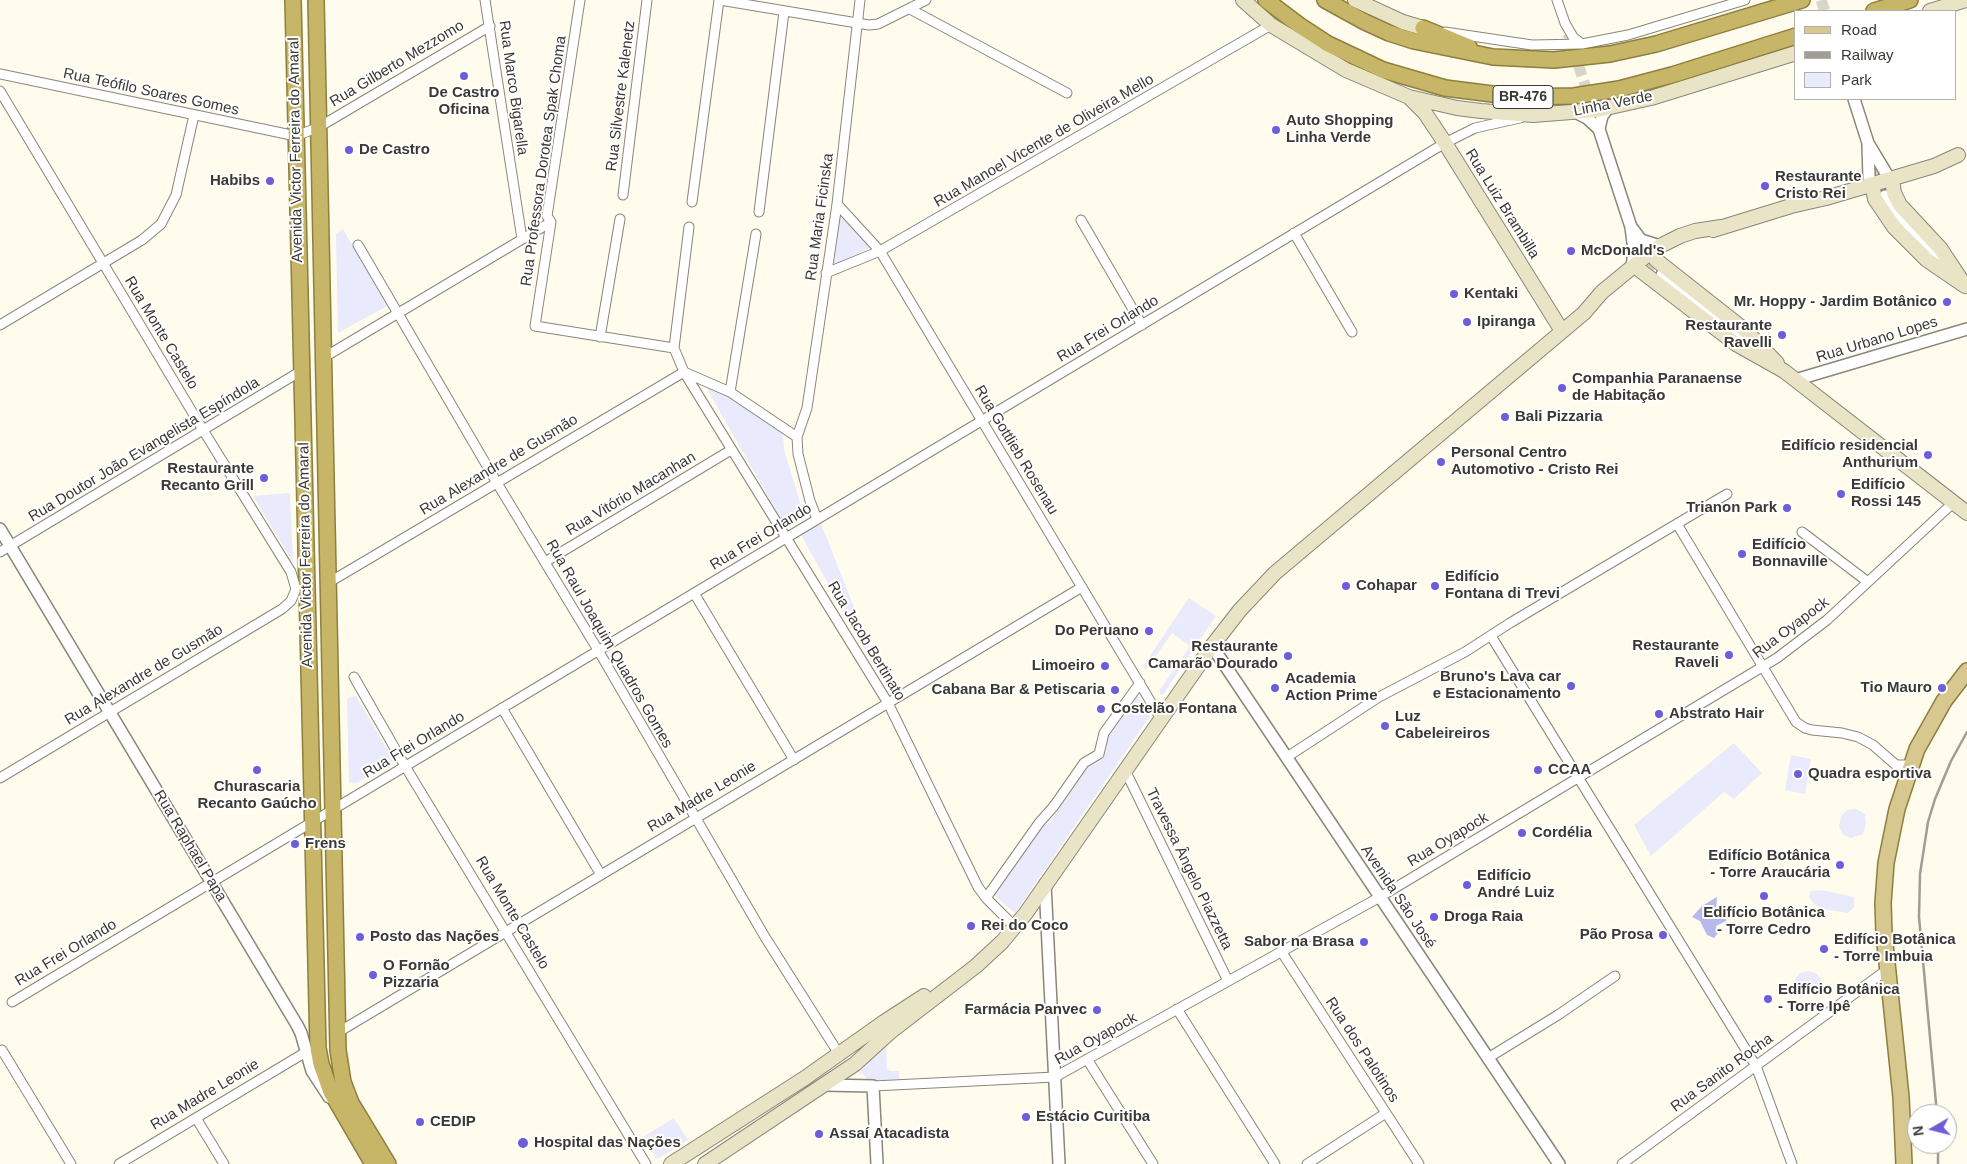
<!DOCTYPE html>
<html>
<head>
<meta charset="utf-8">
<style>
	body { margin:0 }
	#map { position:relative; width:1967px; height:1164px; overflow:hidden; background:#fffcee; font-family:Arial,sans-serif }
	canvas { display:block }
	.legend { position:absolute; left:1794px; top:10px; width:162px; height:90px; box-sizing:border-box; background:#fff; border:1px solid #b0b0ae; margin:0; padding:6px 9px; list-style:none; font-size:15px; color:#3a3934 }
	.legend li { display:flex; align-items:center; gap:10px; height:25px }
	.legend b { width:25px; border:1px solid #b0b0ae }
	.north { position:absolute; left:1907px; top:1104px; width:50px; height:50px; box-sizing:border-box; background:#fff; border:1px solid #b0b0ae; border-radius:50%; rotate:262deg; font-size:14px; font-weight:700; line-height:20px; text-align:center; color:#3a3934 }
	.north::after { content:''; display:block; margin:auto; width:18px; height:22px; background:#6c5ed8; clip-path:polygon(50% 0,100% 100%,50% 72%,0 100%) }
</style>
</head>
<body>
<div id="map">
<canvas width="1967" height="1164"></canvas>
<ul class="legend">
<li><b style="height:6px;background:#d6c88e"></b>Road</li>
<li><b style="height:6px;background:#a09e94"></b>Railway</li>
<li><b style="height:14px;background:#e9eafb"></b>Park</li>
</ul>
<div class="north">N</div>
</div>
<script>
const context = document.querySelector('canvas').getContext('2d');
context.lineJoin = 'round';
function fillPath(path, color) { context.fillStyle = color; context.fill(path, 'evenodd'); }
const toPath = rows => new Path2D(rows.map(r => 'M' + r).join(''));
function trace(path, color, width, dash) { context.strokeStyle = color; context.lineWidth = width; context.lineCap = dash ? 'butt' : 'round'; context.setLineDash(dash || []); context.stroke(path); }
function label(font, color, halo, rows, align = 'center') {
  context.font = font + ' Arial,sans-serif'; context.lineWidth = 4; context.setLineDash([]); context.textBaseline = 'middle'; context.strokeStyle = halo; context.fillStyle = color; for (const [text, x, y, turn = 0] of rows) {
    context.save(); context.translate(x, y); context.rotate((+turn || 0) * Math.PI / 180); context.textAlign = isNaN(turn) ? turn : align; if (halo) context.strokeText(text, 0, 0); context.fillText(text, 0, 0); context.restore();
  }
}
fillPath(toPath([
	[840,216,871,247,834,265],
	[343,229,387,306,338,333,336,234],
	[710,385,783,432,784,449,803,513,784,524,707,389],
	[290,493,293,562,253,496],
	[820,521,870,648,866,652,800,533],
	[1189,598,1216,616,1162,696,1159,691,1190,646,1172,633,1146,670,1143,666],
	[1137,694,1150,716,1015,913,994,895,1040,828,1050,822,1088,767,1099,762,1103,758,1106,751,1107,736],
	[356,696,394,761,355,784,349,782,347,700,348,698],
	[1734,743,1762,773,1734,799,1724,792,1651,856,1634,825],
	[1791,755,1811,759,1805,794,1785,790],
	[1856,809,1865,814,1866,824,1863,834,1851,838,1843,835,1839,827,1841,816,1847,810],
	[1821,890,1854,897,1854,907,1848,913,1823,909,1815,905,1809,897,1811,891],
	[1809,971,1817,974,1822,981,1808,993,1798,991,1795,979,1800,973],
	[886,1046,887,1069,890,1071,899,1071,899,1079,868,1081,863,1074,858,1073],
	[674,1118,688,1140,657,1159,643,1137]
]), '#e9eafb');
fillPath(toPath([
	[1717,897,1716,909,1719,913,1726,915,1726,921,1716,926,1718,933,1714,938,1707,935,1700,921,1692,917,1702,906]
]), '#b7b8ed');
trace(toPath([
	[1821,0,1825,11],
	[1568,34,1601,133],
	[1869,150,1885,196],
	[1633,231,1644,254,1662,275]
]), '#d8d5c9', 11, [11, 5.5]);
const minor = toPath([
	[485,0,522,239],
	[580,0,547,216,551,222,535,326,674,348,684,372,730,392,797,437,798,454,810,501,817,519],
	[720,0,869,25,878,24,926,0],
	[1557,0,1565,23,1573,37,1582,44],
	[910,9,1067,93],
	[1445,32,1532,45,1582,44,1628,35,1745,0],
	[0,74,296,136,319,127,490,26],
	[0,91,203,430,291,572,296,589,291,601,282,609,0,778],
	[623,195,647,0],
	[692,202,719,0],
	[837,204,880,251,1161,719],
	[759,212,784,12],
	[1081,220,1142,325],
	[1294,233,1352,332],
	[358,245,497,483,598,650,765,937,839,1054],
	[826,273,880,251,1271,25],
	[0,325,142,240,161,224,176,195,194,115],
	[600,337,620,219],
	[674,348,689,227],
	[323,358,551,222],
	[730,392,756,234],
	[797,437,807,408,837,204,860,0],
	[1677,524,1796,722,1805,728,1812,730,1842,733,1858,737,1873,745,1896,765,1911,765],
	[1802,532,1868,582],
	[0,552,301,371],
	[545,562,731,450],
	[328,583,684,372,888,703,978,887,986,898,1015,927],
	[694,593,794,760],
	[1491,636,1756,1066,1792,1164],
	[354,677,405,766,646,1164],
	[502,708,601,875],
	[1287,757,1379,697,1465,652,1510,623,1727,494],
	[1125,770,1228,981],
	[986,898,1039,823,1054,806,1084,763,1099,754,1104,733,1140,683],
	[1281,951,1419,1164],
	[12,1002,1445,143,1475,128,1520,118],
	[1177,1009,1275,1164],
	[337,1033,1082,587],
	[2,1050,71,1164],
	[1488,1058,1558,1015,1615,976],
	[1087,1059,1153,1164],
	[873,1086,1055,1077,1380,897,1777,658,1827,620,1953,503],
	[196,1118,224,1164],
	[119,1164,306,1052],
	[1307,1164,1386,1113],
	[1622,1164,1888,969]
]);
const tertiary = toPath([
	[1854,99,1868,143,1886,173],
	[1608,108,1602,116,1599,129,1631,227,1634,251,1632,267],
	[1577,113,1587,118,1599,129],
	[1868,145,1869,178],
	[1885,196,1905,225,1949,270],
	[1632,228,1641,240,1660,246],
	[1662,275,1757,350],
	[1795,380,1967,329],
	[0,529,297,1025,301,1033,312,1071,329,1097],
	[1212,646,1559,1164],
	[1045,884,1059,1164],
	[825,1085,873,1086,877,1164]
]);
const secondary = toPath([
	[1243,0,1271,25,1346,70,1409,97,1457,108,1481,111,1533,115,1597,110,1651,98,1796,53],
	[1355,0,1403,22,1423,28],
	[1930,11,1966,0],
	[1410,98,1425,113,1445,143,1562,331],
	[1892,179,1894,193,1900,205,1940,248,1962,281],
	[1872,184,1875,199,1894,227,1927,260,1965,286],
	[1713,230,1791,206,1826,198,1934,166,1958,155],
	[1656,260,1746,331,1777,363],
	[1641,271,1736,344,1784,371,1967,513],
	[671,1164,805,1078,884,1022,924,996],
	[705,1164,855,1064,889,1033,976,966,1002,942,1026,913,1212,646,1240,610,1275,573,1584,313,1602,292,1647,255,1660,246,1680,236,1695,231,1721,227]
]);
const primary = toPath([
	[1904,1164,1901,1097,1884,934,1883,903,1886,863,1897,809,1917,749,1944,701,1967,671]
]);
const trunk = toPath([
	[293,0,318,1048,321,1064,331,1092,373,1164],
	[316,0,338,1050,343,1082,351,1103,388,1164],
	[1266,0,1299,25,1328,44,1383,70,1445,88,1516,97,1574,96,1619,89,1672,75,1796,36],
	[1325,0,1365,22,1389,33,1414,41,1493,57,1554,60,1610,54,1656,44,1802,0],
	[1874,11,1910,0],
	[1423,28,1469,47]
]);
trace(minor, '#89867a', 11);
trace(tertiary, '#89867a', 14);
trace(secondary, '#89867a', 16);
trace(primary, '#8d7f3d', 18);
trace(trunk, '#8d7f3d', 18);
trace(minor, '#fff', 9);
trace(tertiary, '#fff', 11);
trace(secondary, '#eae4c6', 14);
trace(primary, '#d6c88e', 15);
trace(trunk, '#c8b668', 15);
trace(toPath([
	[1937,1114,1919,917,1920,874,1928,822,1935,799,1951,761,1967,732],
	[1938,1144,1938,1164]
]), '#a09e94', 2.5);
for (const [x, y, r, color] of [
	[464,76,5,"#6c5ed8"],
	[1276,130,5,"#6c5ed8"],
	[349,150,5,"#6c5ed8"],
	[270,181,5,"#6c5ed8"],
	[1765,186,5,"#6c5ed8"],
	[1571,251,5,"#6c5ed8"],
	[1454,294,5,"#6c5ed8"],
	[1947,302,5,"#6c5ed8"],
	[1467,322,5,"#6c5ed8"],
	[1782,335,5,"#6c5ed8"],
	[1562,388,5,"#6c5ed8"],
	[1505,417,5,"#6c5ed8"],
	[1928,455,5,"#6c5ed8"],
	[1441,462,5,"#6c5ed8"],
	[264,478,5,"#6c5ed8"],
	[1841,494,5,"#6c5ed8"],
	[1787,508,5,"#6c5ed8"],
	[1742,554,5,"#6c5ed8"],
	[1346,586,5,"#6c5ed8"],
	[1435,586,5,"#6c5ed8"],
	[1149,631,5,"#6c5ed8"],
	[1729,655,5,"#6c5ed8"],
	[1288,656,5,"#6c5ed8"],
	[1105,666,5,"#6c5ed8"],
	[1571,686,5,"#6c5ed8"],
	[1275,688,5,"#6c5ed8"],
	[1942,688,5,"#6c5ed8"],
	[1115,690,5,"#6c5ed8"],
	[1101,709,5,"#6c5ed8"],
	[1659,714,5,"#6c5ed8"],
	[1385,726,5,"#6c5ed8"],
	[257,770,5,"#6c5ed8"],
	[1538,770,5,"#6c5ed8"],
	[1798,774,5,"#6c5ed8"],
	[1522,833,5,"#6c5ed8"],
	[295,844,5,"#6c5ed8"],
	[1840,865,5,"#6c5ed8"],
	[1467,885,5,"#6c5ed8"],
	[1764,896,5,"#6c5ed8"],
	[1434,917,5,"#6c5ed8"],
	[971,926,5,"#6c5ed8"],
	[1663,935,5,"#6c5ed8"],
	[360,937,5,"#6c5ed8"],
	[1364,942,5,"#6c5ed8"],
	[1824,949,5,"#6c5ed8"],
	[373,975,5,"#6c5ed8"],
	[1768,999,5,"#6c5ed8"],
	[1097,1010,5,"#6c5ed8"],
	[1026,1117,5,"#6c5ed8"],
	[420,1122,5,"#6c5ed8"],
	[819,1134,5,"#6c5ed8"],
	[523,1143,6,"#6c5ed8"]
]) { const dot = new Path2D(); dot.arc(x, y, r, 0, 2 * Math.PI); context.fillStyle = color; context.fill(dot); trace(dot, '#fff', 2); }
for (const [x, y, w] of [
	[1523,97,60]
]) { const box = new Path2D(); box.roundRect(x - w / 2, y - 11.5, w, 23, 4); context.fillStyle = '#fff'; context.fill(box); trace(box, '#3a3934', 1); }
label('bold 14px', '#3a3934', null, [
	["BR-476",1523,97]
]);
label('15px', '#3a3934', '#fff', [
	["Rua Gilberto Mezzomo",397,64,-31],
	["Rua Marco Bigarella",513,88,82],
	["Rua Teófilo Soares Gomes",151,92,12],
	["Rua Silvestre Kalenetz",621,96,-83],
	["Linha Verde",1613,104,-11],
	["Rua Manoel Vicente de Oliveira Mello",1044,141,-30],
	["Avenida Victor Ferreira do Amaral",296,150,-91],
	["Rua Professora Dorotea Spak Choma",544,161,-82],
	["Rua Luiz Brambilla",1502,204,58],
	["Rua Maria Ficinska",820,217,-82],
	["Rua Frei Orlando",1108,329,-31],
	["Rua Monte Castelo",161,333,59],
	["Rua Urbano Lopes",1877,340,-17],
	["Rua Doutor João Evangelista Espíndola",144,450,-31],
	["Rua Gottlieb Rosenau",1016,450,59],
	["Rua Alexandre de Gusmão",499,465,-31],
	["Rua Vitório Macanhan",631,494,-31],
	["Rua Frei Orlando",761,537,-31],
	["Avenida Victor Ferreira do Amaral",306,555,-91],
	["Rua Oyapock",1791,628,-37],
	["Rua Jacob Bertinato",866,641,59],
	["Rua Raul Joaquim Quadros Gomes",609,644,60],
	["Rua Alexandre de Gusmão",144,675,-31],
	["Rua Frei Orlando",414,745,-31],
	["Rua Madre Leonie",702,797,-31],
	["Rua Oyapock",1448,840,-31],
	["Rua Raphael Papa",190,846,59],
	["Travessa Ângelo Piazzetta",1189,869,64],
	["Avenida São José",1398,897,56],
	["Rua Monte Castelo",512,913,59],
	["Rua Frei Orlando",66,953,-31],
	["Rua Oyapock",1096,1039,-29],
	["Rua dos Palotinos",1362,1050,57],
	["Rua Sanito Rocha",1722,1073,-36],
	["Rua Madre Leonie",205,1095,-31]
]);
label('bold 15px', '#3a3934', '#fff', [
	["De Castro",464,93,"center"],
	["Oficina",464,110,"center"],
	["Auto Shopping",1286,121],
	["Linha Verde",1286,138],
	["De Castro",359,150],
	["Restaurante",1775,177],
	["Cristo Rei",1775,194],
	["Habibs",260,181,"right"],
	["McDonald's",1581,251],
	["Kentaki",1464,294],
	["Mr. Hoppy - Jardim Botânico",1937,302,"right"],
	["Ipiranga",1477,322],
	["Restaurante",1772,326,"right"],
	["Ravelli",1772,343,"right"],
	["Companhia Paranaense",1572,379],
	["de Habitação",1572,396],
	["Bali Pizzaria",1515,417],
	["Edifício residencial",1918,446,"right"],
	["Anthurium",1918,463,"right"],
	["Personal Centro",1451,453],
	["Automotivo - Cristo Rei",1451,470],
	["Restaurante",254,469,"right"],
	["Recanto Grill",254,486,"right"],
	["Edifício",1851,485],
	["Rossi 145",1851,502],
	["Trianon Park",1777,508,"right"],
	["Edifício",1752,545],
	["Bonnaville",1752,562],
	["Edifício",1445,577],
	["Fontana di Trevi",1445,594],
	["Cohapar",1356,586],
	["Do Peruano",1139,631,"right"],
	["Restaurante",1719,646,"right"],
	["Raveli",1719,663,"right"],
	["Restaurante",1278,647,"right"],
	["Camarão Dourado",1278,664,"right"],
	["Limoeiro",1095,666,"right"],
	["Bruno's Lava car",1561,677,"right"],
	["e Estacionamento",1561,694,"right"],
	["Academia",1285,679],
	["Action Prime",1285,696],
	["Tio Mauro",1932,688,"right"],
	["Cabana Bar & Petiscaria",1105,690,"right"],
	["Costelão Fontana",1111,709],
	["Abstrato Hair",1669,714],
	["Luz",1395,717],
	["Cabeleireiros",1395,734],
	["CCAA",1548,770],
	["Quadra esportiva",1808,774],
	["Churascaria",257,787,"center"],
	["Recanto Gaúcho",257,804,"center"],
	["Cordélia",1532,833],
	["Frens",305,844],
	["Edifício Botânica",1830,856,"right"],
	["- Torre Araucária",1830,873,"right"],
	["Edifício",1477,876],
	["André Luiz",1477,893],
	["Edifício Botânica",1764,913,"center"],
	["- Torre Cedro",1764,930,"center"],
	["Droga Raia",1444,917],
	["Rei do Coco",981,926],
	["Pão Prosa",1653,935,"right"],
	["Posto das Nações",370,937],
	["Edifício Botânica",1834,940],
	["- Torre Imbuia",1834,957],
	["Sabor na Brasa",1354,942,"right"],
	["O Fornão",383,966],
	["Pizzaria",383,983],
	["Edifício Botânica",1778,990],
	["- Torre Ipê",1778,1007],
	["Farmácia Panvec",1087,1010,"right"],
	["Estácio Curitiba",1036,1117],
	["CEDIP",430,1122],
	["Assaí Atacadista",829,1134],
	["Hospital das Nações",534,1143]
], 'left');
</script>
</body>
</html>
